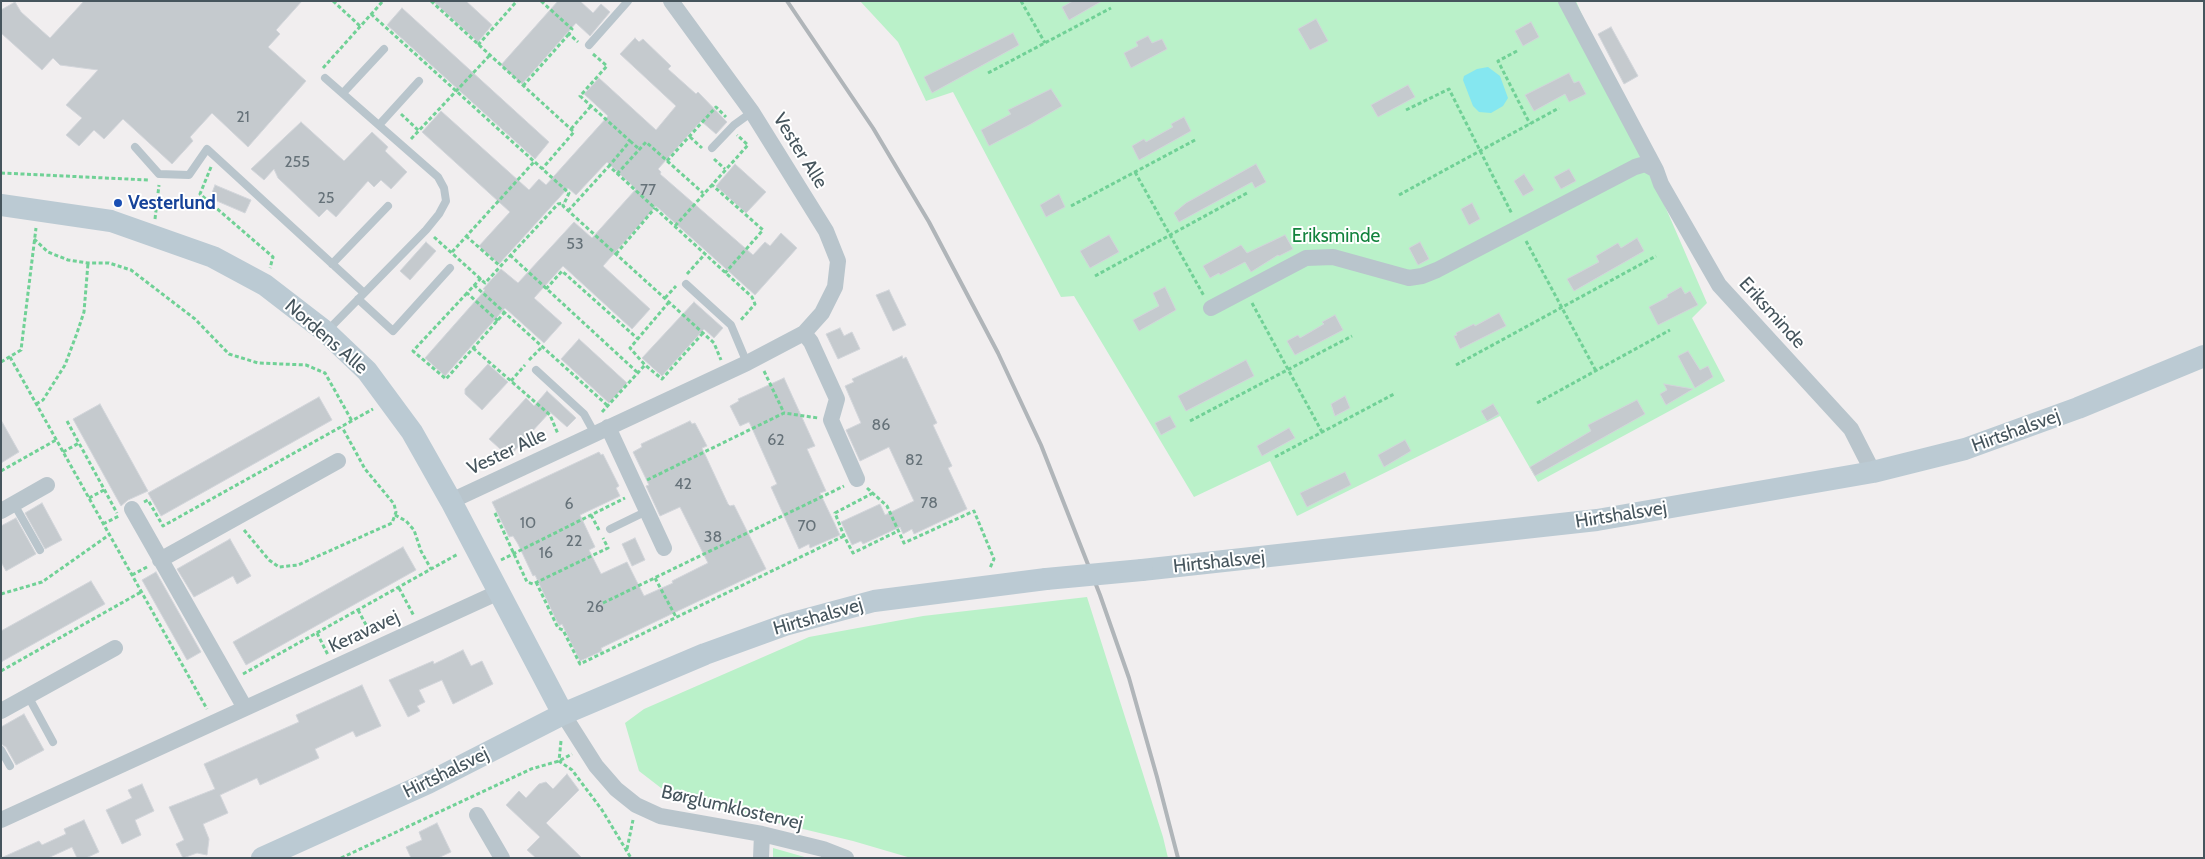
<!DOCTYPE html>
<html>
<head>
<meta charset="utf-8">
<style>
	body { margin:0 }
	#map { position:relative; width:2205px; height:859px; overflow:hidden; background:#f1eeef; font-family:Cabin,sans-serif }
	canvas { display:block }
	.frame { position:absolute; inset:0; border:2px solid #46555d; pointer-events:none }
</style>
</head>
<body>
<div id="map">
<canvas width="2205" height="859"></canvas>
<div class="frame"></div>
</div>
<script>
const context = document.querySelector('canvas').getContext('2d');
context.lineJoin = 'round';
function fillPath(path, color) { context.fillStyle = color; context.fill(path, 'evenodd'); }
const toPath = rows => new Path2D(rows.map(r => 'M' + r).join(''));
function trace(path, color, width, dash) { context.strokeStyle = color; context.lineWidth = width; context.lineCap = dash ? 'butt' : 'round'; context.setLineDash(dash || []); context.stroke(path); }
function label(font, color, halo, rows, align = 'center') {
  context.font = font + ' Cabin,sans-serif'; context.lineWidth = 4; context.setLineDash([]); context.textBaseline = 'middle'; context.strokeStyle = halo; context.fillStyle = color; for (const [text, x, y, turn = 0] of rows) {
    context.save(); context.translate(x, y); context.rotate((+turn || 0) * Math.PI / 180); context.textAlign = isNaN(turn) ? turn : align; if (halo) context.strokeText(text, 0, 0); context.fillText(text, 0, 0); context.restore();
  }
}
fillPath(toPath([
	[860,1,1576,1,1707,303,1692,318,1725,381,1538,482,1500,416,1297,516,1270,461,1194,497,1074,296,1061,297,953,92,926,101,898,42],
	[1087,597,1163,837,1168,858,911,858,853,841,674,798,639,771,625,723,644,709,809,637,923,616],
	[773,848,808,858,773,858]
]), '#baf1c9');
fillPath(toPath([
	[1488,67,1500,76,1508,98,1503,106,1491,113,1479,112,1473,106,1463,80,1464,76,1477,69]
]), '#85e7f0');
const building = toPath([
	[84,1,302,1,276,30,280,34,268,47,306,81,248,147,212,113,190,137,193,141,172,164,123,119,104,139,94,130,79,146,66,135,82,118,66,105,98,70,60,65,53,58,42,70,1,33,1,10,15,2,21,12,50,38,84,1],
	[433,1,466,1,492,25,478,42,433,1],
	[558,1,580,1,593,13,601,4,610,12,590,36,576,23,522,84,501,65,558,1],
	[1073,1,1102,1,1069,20,1062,7,1073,1],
	[402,8,549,142,535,159,387,25,402,8],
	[1316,19,1328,41,1310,50,1298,29,1316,19],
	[1531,22,1539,37,1523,46,1515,31,1531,22],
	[1611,27,1638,76,1624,84,1598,34,1611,27],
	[1013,33,1019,45,932,93,924,77,1013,33],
	[1148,36,1152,43,1162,39,1167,49,1131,68,1124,53,1138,46,1136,42,1148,36],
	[635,38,639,42,643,39,671,66,668,69,696,94,698,92,727,122,716,134,701,121,658,169,661,172,660,174,753,255,765,242,770,246,781,233,797,248,755,295,656,206,603,266,650,309,632,329,563,266,534,298,562,323,544,343,505,308,445,376,425,358,485,290,483,289,501,269,518,283,574,222,592,238,636,189,607,162,576,195,568,188,499,264,479,246,510,212,422,132,441,111,529,190,539,179,546,185,608,116,584,94,599,78,656,130,676,106,620,54,635,38],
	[1569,73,1574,83,1579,81,1586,94,1569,102,1565,94,1534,111,1525,95,1569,73],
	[1408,85,1415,97,1378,117,1371,105,1408,85],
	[1051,89,1062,106,1031,124,989,146,981,130,1011,114,1008,110,1051,89],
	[1184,117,1191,131,1139,160,1132,146,1144,139,1146,142,1173,127,1171,124,1184,117],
	[301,122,344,161,372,132,388,147,385,151,407,172,391,189,381,180,374,187,368,181,336,217,327,209,319,217,278,178,274,169,264,180,251,169,301,122],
	[735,164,766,192,746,213,716,186,735,164],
	[1256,164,1266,182,1255,188,1252,182,1179,222,1174,213,1186,203,1256,164],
	[1569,169,1576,181,1561,189,1554,177,1569,169],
	[1524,174,1534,190,1523,196,1514,181,1524,174],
	[215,185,251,200,245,213,210,198,215,185],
	[1059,194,1065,207,1046,217,1040,205,1059,194],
	[1472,203,1480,219,1469,225,1461,209,1472,203],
	[1109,235,1119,252,1090,268,1080,251,1109,235],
	[1285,235,1293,249,1279,256,1278,255,1251,272,1245,262,1220,275,1219,273,1210,278,1203,266,1241,245,1247,253,1285,235],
	[1637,238,1644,251,1574,291,1567,279,1599,262,1596,256,1618,243,1621,248,1637,238],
	[426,242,436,251,410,280,400,271,426,242],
	[1420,242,1429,259,1418,265,1409,248,1420,242],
	[1165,287,1176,310,1139,331,1133,320,1159,306,1153,293,1165,287],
	[1681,287,1685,294,1690,291,1698,305,1658,325,1649,307,1668,297,1667,295,1681,287],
	[889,290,906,325,893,331,876,295,889,290],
	[694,302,723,328,714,338,704,329,662,376,642,358,694,302],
	[1499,313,1506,326,1460,349,1454,336,1457,335,1456,333,1474,324,1475,326,1499,313],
	[1335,315,1343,330,1295,355,1287,341,1298,335,1300,338,1324,324,1322,322,1335,315],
	[840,328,844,336,852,332,860,349,838,359,826,334,840,328],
	[579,339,627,383,609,403,561,359,579,339],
	[1688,351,1700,370,1708,366,1713,377,1695,388,1678,356,1688,351],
	[902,356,903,359,906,357,937,423,933,425,952,466,948,468,967,509,914,534,912,529,903,534,900,527,863,544,861,541,852,545,841,522,880,504,885,515,914,501,889,447,860,461,846,430,861,423,845,386,854,382,852,379,902,356],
	[1246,360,1254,376,1186,411,1178,396,1246,360],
	[488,364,508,382,482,410,465,394,465,389,488,364],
	[784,378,815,446,807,449,826,491,820,493,840,535,810,548,809,544,799,549,771,487,777,484,751,426,749,422,740,426,730,406,739,401,738,399,784,378],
	[1664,384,1693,389,1666,405,1660,394,1667,390,1664,384],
	[547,391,576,418,567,427,550,412,509,457,489,439,526,398,534,406,547,391],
	[1345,396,1350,408,1335,416,1331,404,1345,396],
	[319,397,332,420,161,516,148,493,319,397],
	[1637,400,1645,414,1535,476,1530,467,1591,431,1588,425,1637,400],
	[100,404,148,491,128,500,121,506,73,419,100,404],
	[1493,404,1499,414,1487,421,1481,411,1493,404],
	[1170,416,1176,427,1161,435,1155,423,1170,416],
	[1,420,19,452,1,463,1,420],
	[690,421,692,424,695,423,707,446,702,448,728,504,730,506,734,505,766,569,663,618,601,648,602,651,580,661,562,624,559,626,535,575,533,576,518,544,513,536,509,537,492,502,599,452,601,455,603,454,619,486,616,488,620,496,580,515,595,547,589,550,601,574,627,562,644,596,673,583,672,581,708,563,680,507,660,516,646,486,649,485,633,452,642,447,641,444,690,421],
	[1289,428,1295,438,1262,456,1257,446,1289,428],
	[1405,440,1411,451,1384,467,1378,455,1405,440],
	[1345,472,1351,485,1307,507,1300,493,1345,472],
	[42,503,62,540,45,549,25,513,42,503],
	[16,518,36,554,6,571,1,562,1,526,16,518],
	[635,538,645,560,632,566,622,544,635,538],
	[230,539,251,576,237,584,233,576,194,597,177,569,230,539],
	[403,547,416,570,246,665,233,642,403,547],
	[156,572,201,652,187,660,142,580,156,572],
	[91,581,105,604,1,662,1,631,91,581],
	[463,650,471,666,482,661,493,684,453,704,442,680,419,690,425,702,417,706,420,711,408,717,389,680,433,661,434,664,463,650],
	[362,685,381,726,356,737,353,731,315,749,319,758,260,785,257,778,220,795,228,813,203,824,209,839,207,855,197,853,183,858,176,844,184,840,169,807,215,789,204,764,299,722,296,715,362,685],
	[24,714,44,750,16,765,6,747,1,744,1,727,24,714],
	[567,774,579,790,546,823,582,858,536,858,527,850,540,837,506,805,519,791,526,798,539,784,546,782,553,789,567,774],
	[142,784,154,811,135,820,141,835,122,844,106,810,132,798,128,790,142,784],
	[84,820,99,852,86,858,77,858,72,847,48,858,1,858,39,841,42,845,66,834,64,829,84,820],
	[437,823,451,852,438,858,411,858,406,847,422,840,419,832,437,823]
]);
fillPath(building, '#c5cace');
trace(building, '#d2d5da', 1);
trace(toPath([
	[333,1,360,26],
	[431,1,574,132,542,169],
	[541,1,572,29,569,34,578,42],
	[1021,1,1045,43],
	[371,14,569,193,563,206,714,343,721,360],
	[478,45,517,1],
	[1517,51,1498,61,1530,124],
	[593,54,607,66,580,96,630,141,609,166],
	[323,68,383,1],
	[988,73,1111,8],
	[523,86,569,34],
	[1406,110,1449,89,1512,214],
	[401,114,419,131],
	[571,129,591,106],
	[690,137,702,148],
	[411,139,490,55],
	[630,141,639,149],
	[714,159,725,169],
	[667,161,716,107,726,117],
	[211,167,200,194,273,257,270,268],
	[1135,172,1204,296],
	[1,173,148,180],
	[617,174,646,142,703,193],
	[711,184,763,230,725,273],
	[1399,195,1559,108],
	[1071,206,1197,139],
	[568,211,609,166,752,297,755,304,740,321],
	[155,219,159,185],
	[675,226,748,145,737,135],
	[466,236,500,266],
	[434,237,485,283,558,204,564,203],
	[34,239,48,252,68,260,88,263,109,263,131,270,195,319,229,354,258,363,306,365,325,373,352,421],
	[1526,241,1596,371],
	[452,252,534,162],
	[616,254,655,208],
	[510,255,638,373],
	[687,274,705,254],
	[1095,276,1247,193],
	[481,278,467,293,498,321],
	[474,285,608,406],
	[546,289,562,271,638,339],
	[467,293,413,351,446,379,505,312],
	[665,298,676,286],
	[669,302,630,348,645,365,662,379,703,333],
	[1252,303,1322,432],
	[473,348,550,415,558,434],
	[10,357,207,709],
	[529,360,543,346],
	[1,362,21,350,36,228],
	[1456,365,1656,256],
	[764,371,784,413],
	[511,381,525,365],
	[1537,403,1670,330],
	[36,404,43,400,65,365,77,333,84,312,88,263],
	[602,412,645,365],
	[67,421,117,513],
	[1190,421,1352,336],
	[63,452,79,443],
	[1275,457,1394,394],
	[1,471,56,440],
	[647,480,784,413,818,418],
	[867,488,887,506,904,543,974,511,994,559,990,568],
	[873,493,835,513,844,536,853,553,898,531],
	[89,498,104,490],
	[144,502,148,500,163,526,373,409],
	[495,513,527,582,533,584,608,548,603,538],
	[395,515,406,521,414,530,421,551,431,569],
	[591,515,599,530],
	[103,524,119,516],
	[244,530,269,560,279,567,298,565,392,523,396,512,394,504,365,469,342,427],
	[501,560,625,498],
	[132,575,147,567],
	[655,578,676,617],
	[536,582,558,628,563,630,580,664,844,536],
	[399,588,414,616],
	[1,594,42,582,109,535],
	[603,603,844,486],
	[358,610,371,634],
	[317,633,328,655],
	[1,671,141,592],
	[243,674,458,554],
	[561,741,559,761,572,770,602,810,631,858],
	[627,849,633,820],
	[341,858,531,769,559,761,572,754]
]), '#70d196', 3, [4, 2.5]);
trace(toPath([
	[589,45,628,1],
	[325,78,438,177,444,188,446,201,439,214,426,230,328,330],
	[343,93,384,49],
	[379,125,419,81],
	[135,147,159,174,189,175,207,149,364,293],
	[712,148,734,125,752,112],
	[332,264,388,206],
	[686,284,731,325,747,363],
	[358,299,393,331,450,268],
	[536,370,584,414,595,434],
	[14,504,40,550],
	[610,529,647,511],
	[28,696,53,742],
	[1,750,10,766]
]), '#b9c5cc', 8);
trace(toPath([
	[1566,1,1656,170],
	[1211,308,1306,258,1333,257,1409,278,1422,276,1437,270,1635,167,1645,164,1656,170,1661,184,1719,285,1851,429,1873,472],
	[804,333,811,342,837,399,831,420,857,479],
	[608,427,664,548],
	[451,501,747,363,804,333,822,313,835,287,838,261,826,231,752,112,671,1],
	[132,509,245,708],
	[1,511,47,485],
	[160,560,338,461],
	[1,711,115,648],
	[563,714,596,766,616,789,636,805,660,816,762,834,823,849,846,858],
	[477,815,502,858],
	[1,820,499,592],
	[761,858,762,834]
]), '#b9c5cc', 16);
trace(toPath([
	[1,205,111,221,213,257,265,285,326,332,367,371,412,432,451,501,563,714],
	[1142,570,1597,520,1873,472,1965,449,2078,408,2204,356],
	[262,858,428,783,563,714,705,654,785,625,874,601,1046,579]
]), '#bbcad3', 22);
trace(toPath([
	[787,1,873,128,929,222,998,353,1041,445,1100,595,1129,678,1157,777,1178,858]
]), '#b0b5b9', 4);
trace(toPath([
	[1046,579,1142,570]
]), '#bbcad3', 22);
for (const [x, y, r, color] of [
	[118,203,5,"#1a4fb4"]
]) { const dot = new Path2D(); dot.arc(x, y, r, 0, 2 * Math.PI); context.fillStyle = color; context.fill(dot); trace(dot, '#fff', 2); }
label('16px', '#667279', null, [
	["21",243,117],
	["255",297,162],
	["77",648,190],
	["25",326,198],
	["53",575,244],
	["86",881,425],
	["62",776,440],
	["82",914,460],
	["42",683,484],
	["78",929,503],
	["6",569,504],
	["10",528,523],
	["70",807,526],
	["38",713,537],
	["22",574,541],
	["16",546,553],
	["26",595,607]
]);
label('19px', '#46555d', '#fff', [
	["Vester Alle",800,151,58],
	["Eriksminde",1772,313,48],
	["Nordens Alle",326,337,41],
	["Hirtshalsvej",2016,431,-20],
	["Vester Alle",507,452,-25],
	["Hirtshalsvej",1621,515,-9],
	["Hirtshalsvej",1219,562,-6],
	["Hirtshalsvej",818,617,-16],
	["Keravavej",364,632,-25],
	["Hirtshalsvej",446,773,-26],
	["Børglumklostervej",732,808,13]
]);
label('bold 19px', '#164399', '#fff', [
	["Vesterlund",128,203]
], 'left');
label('19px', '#12823d', '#fff', [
	["Eriksminde",1336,236]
]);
</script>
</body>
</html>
